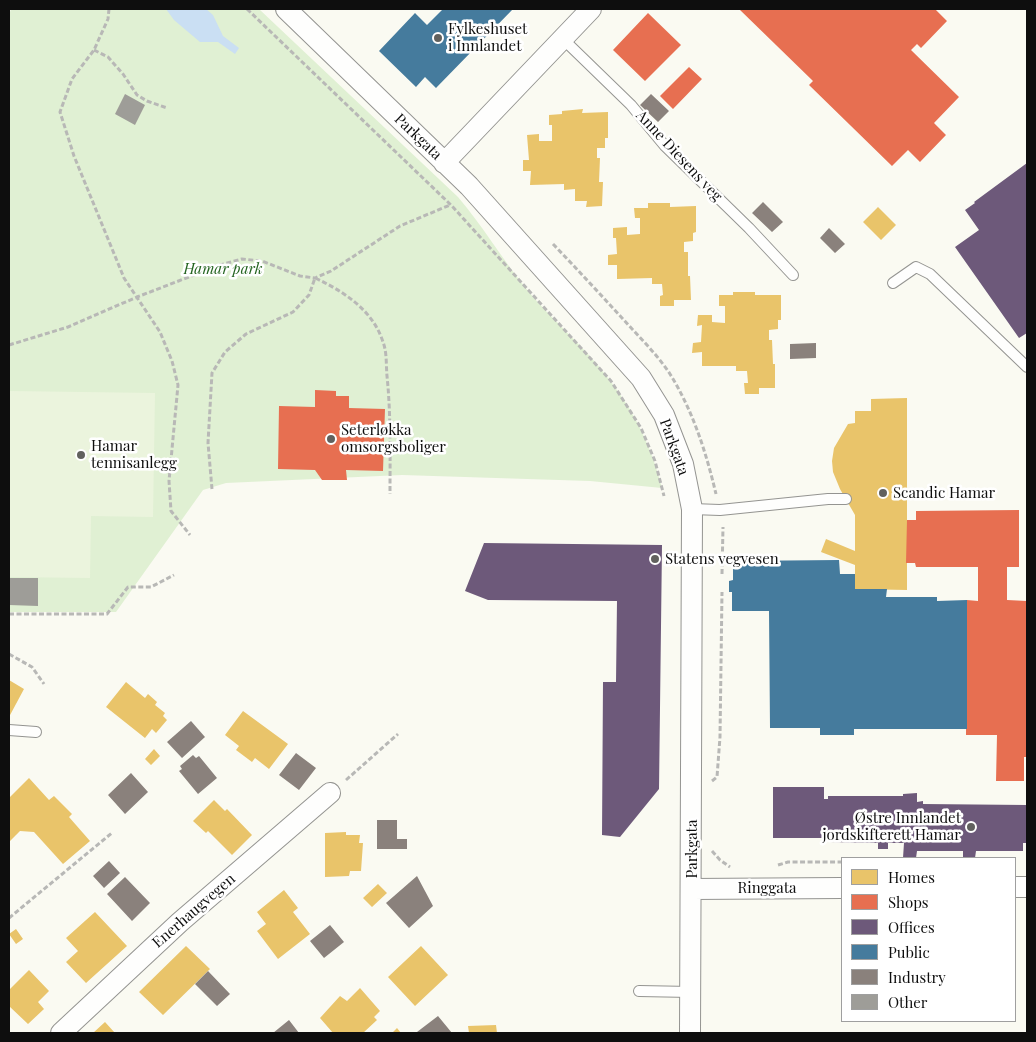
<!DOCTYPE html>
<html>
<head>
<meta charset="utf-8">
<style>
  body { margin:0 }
  #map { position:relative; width:1036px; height:1042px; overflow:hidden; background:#fafaf2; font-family:"Playfair Display",serif }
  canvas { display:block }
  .frame { position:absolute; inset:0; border:10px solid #0e0e0e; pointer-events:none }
  .legend { position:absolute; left:841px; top:857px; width:175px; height:165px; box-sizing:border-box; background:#fff; border:1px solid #9f9f9f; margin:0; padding:6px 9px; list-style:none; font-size:15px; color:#0e0e0e }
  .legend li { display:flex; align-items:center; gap:10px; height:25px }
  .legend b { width:25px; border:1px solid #9f9f9f }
</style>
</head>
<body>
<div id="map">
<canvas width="1036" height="1042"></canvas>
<div class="frame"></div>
<ul class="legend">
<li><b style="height:14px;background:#e9c46a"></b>Homes</li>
<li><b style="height:14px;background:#e76f51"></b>Shops</li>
<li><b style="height:14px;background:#6d597a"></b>Offices</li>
<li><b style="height:14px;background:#457b9d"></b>Public</li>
<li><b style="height:14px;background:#8a817c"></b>Industry</li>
<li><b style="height:14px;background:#9e9d98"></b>Other</li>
</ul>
</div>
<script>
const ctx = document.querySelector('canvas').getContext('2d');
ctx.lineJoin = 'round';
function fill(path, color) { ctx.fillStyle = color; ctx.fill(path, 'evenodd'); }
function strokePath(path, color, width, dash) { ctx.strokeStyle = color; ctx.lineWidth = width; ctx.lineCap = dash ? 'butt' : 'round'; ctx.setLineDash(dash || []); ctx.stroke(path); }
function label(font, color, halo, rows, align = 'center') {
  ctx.font = font + ' "Playfair Display",serif'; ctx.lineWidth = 5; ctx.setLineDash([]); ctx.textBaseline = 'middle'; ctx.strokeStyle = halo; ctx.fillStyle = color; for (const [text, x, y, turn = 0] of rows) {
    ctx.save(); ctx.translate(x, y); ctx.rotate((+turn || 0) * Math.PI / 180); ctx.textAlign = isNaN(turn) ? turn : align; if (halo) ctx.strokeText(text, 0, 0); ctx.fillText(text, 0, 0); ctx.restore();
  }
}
fill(new Path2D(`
  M11,9H259L458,197C482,225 501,257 524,286C551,320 586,347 611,382C636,414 652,449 662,488L590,481L402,475L226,483L203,490L116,612H9V15Z`), '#e0f0d3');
fill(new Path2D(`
  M9,391L155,393L153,517L91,516L90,578L9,577Z`), '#ebf4dd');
fill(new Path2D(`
  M166,9H206L213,15L223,36L239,48L235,54L218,42H200L174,20Z`), '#cadff3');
fill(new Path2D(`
  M583,109L582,113L608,112V138H605V148H597V158H600L599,182H603L602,206L586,207L587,201H575V189L564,190V184L530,185L531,171H523V160H529L527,135L539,134V141H552V125H549V115L562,114V111Z
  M648,203H670V207L696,206V232L693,233V241L684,242V252H688V276H690L691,300H674V306H660V296L663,295L662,284H652V278L617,279V265H608V255L617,254L616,238H613V228L627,227V235L640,234V218H635L634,208H648Z
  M878,207L896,225L881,240L863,222Z
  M733,292H755V295H781V320H778V329L769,330V340H772L773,364H775V388H759V394H745L744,383H748L747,371H736V366H702V352L692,353L693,343L701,342L702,325L697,326L698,315H712V322L725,323V306H719V295H733Z
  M907,398V590L855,589V565L821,552L826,539L855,551V515L840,489L833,472L832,461L834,448L848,424L855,423V411H871V399Z
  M9,680L24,689L9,717Z
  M126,682L145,698L148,694L157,702L155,705L165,713L163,716L167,720L156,733L152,729L145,738L106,707Z
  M243,711L288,744L269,769L255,758L252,762L236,750L239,746L225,735Z
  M154,749L160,756L151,765L145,759Z
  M29,778L49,800L54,796L72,814L69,817L90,841L63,864L34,832L20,831L9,842V798Z
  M214,800L225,811L227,809L252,835L232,855L208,831L206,833L193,821Z
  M346,832V835H360L359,843H363L361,871H350L349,876L325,877V833Z
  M378,884L387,893L372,907L363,898Z
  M284,890L298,908L293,912L310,934L278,959L257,931L266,924L257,912Z
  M95,912L127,946L86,983L66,962L78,951L66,938Z
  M16,929L23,939L16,944L9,934Z
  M186,946L210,969L163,1015L139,992Z
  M421,946L448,975L415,1006L388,977Z
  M29,970L49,991L38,1002L44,1009L28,1024L9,1006V990Z
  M360,988L380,1011L374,1017L377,1020L363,1033H333L320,1018L340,996L347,1001Z
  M105,1022L115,1033H93Z
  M496,1025L497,1033H469L468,1026Z
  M397,1028L401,1033H392Z`), '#e9c46a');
fill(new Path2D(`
  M739,9H935L947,21L921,48L917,44L911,50L959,97L934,123L946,135L920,162L908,150L892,166L809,85L813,81Z
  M648,13L681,45L645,81L613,50Z
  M689,67L702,79L673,109L660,96Z
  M315,390L336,391V396H349V408L385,409L383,471L346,470L347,480H322L315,470L278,469L279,406L315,407Z
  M1019,510V567H1007V600L1027,601V757H1024V781H996L997,735H966L967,600L978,601V567H916L915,563H906L907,520H916V511Z`), '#e76f51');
fill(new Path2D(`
  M1027,163V333L1019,338L955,247L979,230L965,210L975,203L974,202Z
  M484,543L662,545L659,789L620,837L602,835L603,682H616L617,601L488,600L465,591Z
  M773,787H824V799H828V796H903V794L917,793V802L923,801V804L1027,805V843H1023V851H976L975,858H963V851H917L916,858H903L904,843H888V849H878V843L829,842V838H773Z`), '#6d597a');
fill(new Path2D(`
  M443,9H513L436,88L425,77L416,87L379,51L415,13L427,25Z
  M839,560L840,574H855V589H887L886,597H937V601L967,600V729H854V735H820V728H770L769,611H732V592H729V581L733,580V561Z`), '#457b9d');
fill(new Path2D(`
  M651,94L669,111L658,122L640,105Z
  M763,202L783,222L772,232L752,213Z
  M829,228L845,244L835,253L820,238Z
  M816,343V358L790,359V344Z
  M191,721L205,737L182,758L167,742Z
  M296,753L316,768L299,790L279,775Z
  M193,755L196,758L199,756L217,778L198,794L179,771L182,769L180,766Z
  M131,773L148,792L125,814L108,795Z
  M377,820H397V839H407V849H377Z
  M109,861L120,873L104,888L93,876Z
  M417,876L433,906L409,928L386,903Z
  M125,877L150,903L132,921L107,894Z
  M330,925L344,942L324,958L310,941Z
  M208,971L230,994L217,1006L195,984Z
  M438,1016L452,1033H418L417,1032Z
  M289,1020L299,1033H273Z`), '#8a817c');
fill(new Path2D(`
  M125,94L145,105L135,125L115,114Z
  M9,578H38V606L9,605Z`), '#9e9d98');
const service = new Path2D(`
  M563,39L631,105L665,146L749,228L793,275
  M893,283L916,267L930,274L1027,367
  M692,509L720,510L828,499H846
  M9,730L36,732
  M639,991L691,992`);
const minor = new Path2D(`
  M286,9L469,186L641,378L664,415L683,464L692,509L690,1033
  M444,163L591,9
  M1015,887H1027
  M692,889L842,888
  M61,1033L180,922L330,793`);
strokePath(service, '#949491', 12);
strokePath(minor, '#949491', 22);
strokePath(new Path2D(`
  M109,9L108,19L94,50L72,79L60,112L74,156L124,278L160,332L172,361L178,385L169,481L171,511L190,535
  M247,9L451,205L611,381L641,428L655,461L664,496
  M94,50L108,57L123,74L137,95L147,101L167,108
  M553,244C577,269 600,294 623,319C639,337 657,354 670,374C693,411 706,452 716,494
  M9,345L68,327L137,297L220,265L242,259L262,261L300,276L315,278L331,271L400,226L450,205
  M212,489L208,443L212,373L225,352L246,334L293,312L309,295L315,278C343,291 373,310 383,342C387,352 386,365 387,376C391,415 390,455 390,494
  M722,574L723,527
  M9,614H107L128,587H151L174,575
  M9,654L32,667L44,684
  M346,780L398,734
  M712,781L717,777L720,737L722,592
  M712,851L720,860L730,867
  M778,865L788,862H842
  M9,918L113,832`), '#b8b8b6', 3, [5, 2.5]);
strokePath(service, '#fefefd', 10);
strokePath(minor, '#fefefd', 20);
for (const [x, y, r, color] of [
  [438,38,5,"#61615e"],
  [331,439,5,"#61615e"],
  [81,455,5,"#61615e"],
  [883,493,5,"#61615e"],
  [655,559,5,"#61615e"],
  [971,827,5,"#61615e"]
]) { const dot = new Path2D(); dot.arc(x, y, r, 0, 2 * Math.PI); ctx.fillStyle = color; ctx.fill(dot); strokePath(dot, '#fff', 2); }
label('15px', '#0e0e0e', '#fff', [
  ["Fylkeshuset",448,29],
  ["i Innlandet",448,46],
  ["Seterløkka",341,430],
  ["omsorgsboliger",341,447],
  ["Hamar",91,446],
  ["tennisanlegg",91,463],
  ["Scandic Hamar",893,493],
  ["Statens vegvesen",665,559],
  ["Østre Innlandet",961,818,"right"],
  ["jordskifterett Hamar",961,835,"right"]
], 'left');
label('15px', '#0e0e0e', '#fff', [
  ["Parkgata",418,137,44],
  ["Anne Diesens veg",679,156,47],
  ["Parkgata",674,447,70],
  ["Parkgata",692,849,-90],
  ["Ringgata",767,888],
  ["Enerhaugvegen",194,911,-41]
]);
label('italic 15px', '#246420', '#fff', [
  ["Hamar park",223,269]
]);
</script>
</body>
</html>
